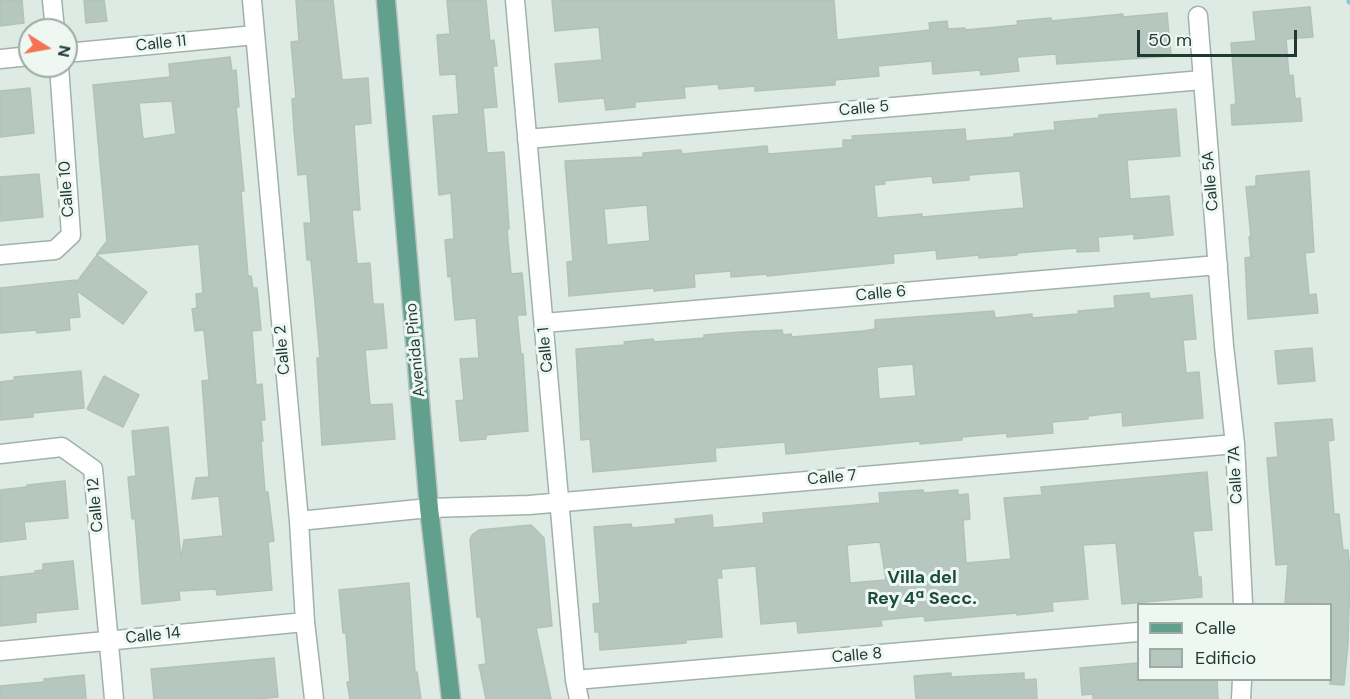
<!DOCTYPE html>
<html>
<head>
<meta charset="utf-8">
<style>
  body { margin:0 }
  #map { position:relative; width:1350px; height:699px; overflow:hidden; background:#deeae4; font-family:"DM Sans",sans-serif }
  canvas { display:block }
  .legend { position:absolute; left:1137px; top:603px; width:195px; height:78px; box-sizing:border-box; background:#eef7f2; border:2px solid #9baba5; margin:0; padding:8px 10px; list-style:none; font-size:18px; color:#1f3a31 }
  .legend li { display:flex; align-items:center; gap:12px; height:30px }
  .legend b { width:30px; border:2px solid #9baba5 }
  .north { position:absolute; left:18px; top:18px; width:60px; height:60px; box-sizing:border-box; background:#eef7f2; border:2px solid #9baba5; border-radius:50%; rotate:101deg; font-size:16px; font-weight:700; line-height:24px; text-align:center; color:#1f3a31 }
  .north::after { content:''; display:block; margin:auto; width:21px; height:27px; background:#f47452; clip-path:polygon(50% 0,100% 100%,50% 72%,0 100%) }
  .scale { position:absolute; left:1137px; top:30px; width:160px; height:27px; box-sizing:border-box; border:3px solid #1f3a31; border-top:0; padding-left:8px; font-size:18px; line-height:21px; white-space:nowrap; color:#1f3a31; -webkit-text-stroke:4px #eef7f2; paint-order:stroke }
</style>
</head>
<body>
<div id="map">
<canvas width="1350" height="699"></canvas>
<ul class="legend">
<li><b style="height:8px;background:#62a08e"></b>Calle</li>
<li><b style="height:16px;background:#b6c7c0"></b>Edificio</li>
</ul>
<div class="north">N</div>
<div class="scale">50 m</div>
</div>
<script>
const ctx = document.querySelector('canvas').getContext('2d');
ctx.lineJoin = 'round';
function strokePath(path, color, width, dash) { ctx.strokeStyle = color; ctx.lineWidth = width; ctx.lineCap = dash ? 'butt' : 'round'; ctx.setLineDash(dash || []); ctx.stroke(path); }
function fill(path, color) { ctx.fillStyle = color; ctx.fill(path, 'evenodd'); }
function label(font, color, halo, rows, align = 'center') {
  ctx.font = font + ' "DM Sans",sans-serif'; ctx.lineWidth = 6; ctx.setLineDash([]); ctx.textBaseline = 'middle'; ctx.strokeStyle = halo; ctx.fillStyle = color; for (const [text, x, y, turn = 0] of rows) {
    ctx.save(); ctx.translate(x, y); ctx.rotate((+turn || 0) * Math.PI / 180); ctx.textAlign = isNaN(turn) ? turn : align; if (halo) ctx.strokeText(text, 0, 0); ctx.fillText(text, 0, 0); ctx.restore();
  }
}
strokePath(new Path2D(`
  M1350,0V1`), '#84c8d1', 7);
const building = new Path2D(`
  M0,0H22L24,23L0,26Z
  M84,0H104L107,21L86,23Z
  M296,0H333L342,80L368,78L371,123L354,125L360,210H352L357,264L370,263L373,304H383L387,348L365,350L370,405L392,404L395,439L322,445L317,358H320L311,260H307L304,223H311L307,174L298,175L294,130L292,99L296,98L291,42L299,41Z
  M447,0H486L490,41L494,40L497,66H493L497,107L483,108L487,153L504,152L509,229H507L511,274L522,273L526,315H517L521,354H523L528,431L486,435V439L460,441L456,401L464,400L460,359L479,358L476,318L455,320L451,276L448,277L445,240L454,239L451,193L439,195L433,116L459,114L456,74L440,75L437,35L450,34Z
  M552,0H834L837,40L930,30L929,23L947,21L948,29L965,28V30L1018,25L1017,21L1051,18V21L1123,14V17L1167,13L1171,56L1057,64L1056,54L1017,57L1019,71L981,75L980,70L933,74L932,61L878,66L879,76L835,80V85L755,91V86L719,89L718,84L684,87L685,98L635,102V107L606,110L604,98L559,102L555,64L602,60L599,27L555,31Z
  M1310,7L1313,37L1286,39L1289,76L1293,75L1295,99L1300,98L1302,121L1232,125L1231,105L1236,104L1231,43L1256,41L1253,12Z
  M230,57L232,71L236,70L239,107H236L244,191H241L248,276H251L253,288H257L261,330L252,331L256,385L262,384L265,420H261L263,441H261L265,492H268L274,541L268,542L272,590L217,595L216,589L179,591L180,600L142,604L135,518L132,519L128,477L136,476L132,431L168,427L181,558L184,540L223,536L219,496L192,499L196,478L209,477L202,381L209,380L204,330L195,331L192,309L197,308L196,294L203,293L199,244L97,254L107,241L93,85L170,77L169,64ZM172,101L176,134L143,139L139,103Z
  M30,88L34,133L0,137V91Z
  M1176,109L1180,156L1127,160L1130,199L1169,196L1173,235L1134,239V234L1098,237L1099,251L1077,252V248L1017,253V255L979,258V255L937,259L936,250L893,254L894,263L767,276V274L731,277V271L694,274L695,287L654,291V288L569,296L567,262L573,261L565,161L643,157V153L681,150L682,154L767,146L768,154L843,148V140H853L852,136L965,129L966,141L1014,137V134L1055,130L1054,122L1099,118V115ZM1020,171L1024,208L922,217V214L877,218L874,185L885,184L884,181L932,176L933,183L969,180V175ZM647,205L650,241L607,245L604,209Z
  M1309,171L1314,252L1305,253L1309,295L1316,294L1318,313L1248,319L1245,258L1251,257L1249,237H1251L1246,187L1256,186V176Z
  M39,174L43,217L0,221V177Z
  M97,255L147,292L123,324L77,291L80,317L69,318L70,330L37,333L36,330L0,333V288L76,280V283Z
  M1149,293L1150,299L1192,295L1196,339L1183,340L1186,373L1199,372L1203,418L1123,426L1122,412L1088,416V419L1052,422L1053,433L1007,437V433L962,437V440L920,444V441L786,454L785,442L715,448L716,461L593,472L590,439L581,440L576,349L625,345L624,342L653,339L654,342L704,338V335L740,332L782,330L783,335L791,334L792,337L863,331L875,329V320L994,311L995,318L1032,314V318L1079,314L1078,311L1115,308L1114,296ZM913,364L916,396L879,399L877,367Z
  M1312,348L1315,381L1278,384L1275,351Z
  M81,371L84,408L33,413V417L0,420V382L15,380L14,377Z
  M104,376L139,395L123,427L87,409Z
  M1332,419L1334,440L1328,441L1334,514H1339L1343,550H1348L1350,573L1348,643L1344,685L1330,684V604L1285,603L1288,564L1276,565L1267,458L1278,457L1275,423Z
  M1207,472L1212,530L1193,531L1198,577H1201L1202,597L1122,604L1116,543L1083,545L1088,599L1052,602L1053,611L1017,615V613L925,621L924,616L881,620L882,626L798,633L797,621L761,624L756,566L721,569L722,578H717L722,637L686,640V643L600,650L599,632H595L593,604L600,603L594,527L631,524L632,528L676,524L675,519L712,515L713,528L764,523L763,513L880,503L879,493L923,490L924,493L958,490V495L968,494L970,519L963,520L966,563L1011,559L1004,498L1042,495L1041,487ZM880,542L886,580L850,583L847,545Z
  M65,481L68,518L24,522L26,539L0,542V490L27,487V485Z
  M531,525L544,538L552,626L536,628L551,699H486L479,665L486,664L481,617H477L470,540L472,535L479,530Z
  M73,561L78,609L36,613V622L0,626V577L35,573V571L43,570V564Z
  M409,583L415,672H417L421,699H350L347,682H350L346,633H343L339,590Z
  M274,658L278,697L255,699H154L151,669Z
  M1138,663V680H1217L1218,699H1093V694L1082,695L1080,668Z
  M951,673V677L1024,673V680L1036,679L1037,699H916L914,676Z
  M84,675L86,699H0V686L44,682V679Z`);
fill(building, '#b6c7c0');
strokePath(building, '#b0c3bb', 1.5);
const minor = new Path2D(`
  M52,0L55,30
  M252,0L299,521L305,622L314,699
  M515,0L575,680L579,699
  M1198,16L1224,346L1235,444L1243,604
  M66,53L255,35
  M0,59L30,56
  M527,139L1202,80
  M0,255L55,250L71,235L59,66
  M544,323L1218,265
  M0,454L62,447L93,469L114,699
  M299,521L429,508L529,505L1235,444
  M0,651L305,622
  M575,680L1138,632
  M1241,699L1242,680`);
const primary = new Path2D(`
  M386,0L429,508L451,699`);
strokePath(minor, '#a1b2ab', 21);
strokePath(primary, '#bcc4c1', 21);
strokePath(minor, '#fff', 18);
strokePath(primary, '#62a08e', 18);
label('16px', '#1f3a31', '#eef7f2', [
  ["Calle 11",161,44,-6],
  ["Calle 5",864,109,-5],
  ["Calle 5A",1211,181,-95],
  ["Calle 10",67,189,-94],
  ["Calle 6",881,294,-5],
  ["Calle 2",283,350,-95],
  ["Avenida Pino",416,350,-95],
  ["Calle 1",546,350,-95],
  ["Calle 7A",1236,475,-93],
  ["Calle 7",832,478,-5],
  ["Calle 12",96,505,-95],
  ["Calle 14",153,636,-6],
  ["Calle 8",857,656,-5]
]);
label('bold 18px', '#1b4b3e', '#eef7f2', [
  ["Villa del",922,578],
  ["Rey 4ª Secc.",922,599]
]);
</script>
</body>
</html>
